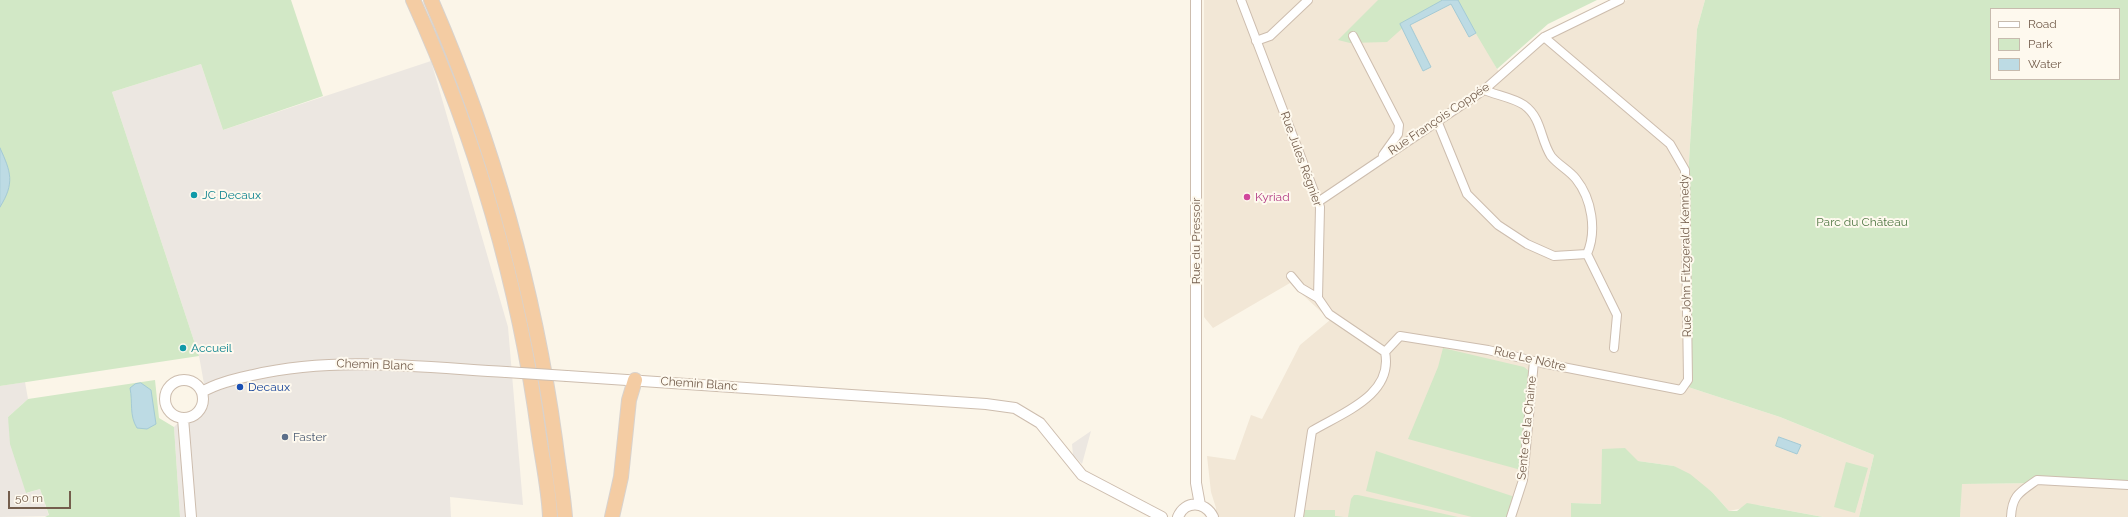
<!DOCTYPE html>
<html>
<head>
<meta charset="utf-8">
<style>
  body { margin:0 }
  #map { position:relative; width:2128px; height:517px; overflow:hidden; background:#fbf5e8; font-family:Raleway,sans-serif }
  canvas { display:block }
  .legend { position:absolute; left:1990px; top:8px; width:130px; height:72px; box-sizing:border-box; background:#fef9ee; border:1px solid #c7bbae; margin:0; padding:5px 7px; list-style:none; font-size:12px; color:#745e4d }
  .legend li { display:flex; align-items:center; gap:8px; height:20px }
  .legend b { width:20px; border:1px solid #c7bbae }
  .scale { position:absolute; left:8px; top:491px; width:63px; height:18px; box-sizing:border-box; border:2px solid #745e4d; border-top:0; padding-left:5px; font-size:12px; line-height:14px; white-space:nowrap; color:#745e4d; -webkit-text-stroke:3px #fef9ee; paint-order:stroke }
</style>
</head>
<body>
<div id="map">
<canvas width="2128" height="517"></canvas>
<ul class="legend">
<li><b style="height:5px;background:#fff"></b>Road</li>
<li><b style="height:11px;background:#d2e8c6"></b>Park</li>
<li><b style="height:11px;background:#bddbe4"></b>Water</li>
</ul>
<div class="scale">50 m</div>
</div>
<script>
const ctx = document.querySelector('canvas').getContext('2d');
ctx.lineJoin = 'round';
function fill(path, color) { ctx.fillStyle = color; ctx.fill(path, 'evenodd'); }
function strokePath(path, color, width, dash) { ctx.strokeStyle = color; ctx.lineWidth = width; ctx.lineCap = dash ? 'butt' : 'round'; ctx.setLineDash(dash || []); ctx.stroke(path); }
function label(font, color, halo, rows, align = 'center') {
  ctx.font = font + ' Raleway,sans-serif'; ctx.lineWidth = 4; ctx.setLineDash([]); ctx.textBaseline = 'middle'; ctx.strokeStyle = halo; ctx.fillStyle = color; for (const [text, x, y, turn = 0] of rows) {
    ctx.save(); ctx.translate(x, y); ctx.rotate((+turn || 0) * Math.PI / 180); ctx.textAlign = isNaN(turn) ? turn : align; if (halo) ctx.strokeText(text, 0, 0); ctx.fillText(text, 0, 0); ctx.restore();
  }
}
fill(new Path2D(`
  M1204,0H1461L1497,69L1504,78L1535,49L1553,36L1627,0H1705L1697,29L1688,178L1692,382L1688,387L1780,417L1874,455L1859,517H1823L1758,505L1729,511L1712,492L1674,466L1638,461L1601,504L1571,503V517H1215L1216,508L1211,492L1207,456L1235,460L1251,415L1262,419L1300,345L1330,320L1290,283L1213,328L1204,317Z
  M2128,482V517H1960L1961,484Z`), '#f2e7d6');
fill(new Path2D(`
  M431,61L508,327L523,505L450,497L451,517H180L174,427L183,418L197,420L208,406L199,356L112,92L201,64L223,130Z
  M25,382L28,399L8,417L27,493L40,489L49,516L0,517V386Z
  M1091,431L1082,464L1073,455L1072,444Z`), '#ece7e1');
fill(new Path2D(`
  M0,0H291L323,96L223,130L201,64L112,92L199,356L0,386Z
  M1378,0H1456L1406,25L1387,42L1350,43L1338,40Z
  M1456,0H1597L1548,24L1497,69Z
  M1705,0H2128V482L1962,484L1960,517H1859L1874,455L1780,417L1688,387L1692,382L1688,178L1697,29ZM1991,9H2119V79H1991Z
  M1443,348L1524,367L1530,372L1521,470L1408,439L1438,367Z
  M155,380L159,418L174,427L180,517H45L49,515L40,489L26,493L10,444L8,417L28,399Z
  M1625,448L1638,461L1674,466L1690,474L1712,492L1729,511H1737L1747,503L1823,517H1571V503L1601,504L1602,449Z
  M1376,451L1515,497L1508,517H1472L1366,491Z
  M1846,462L1868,468L1855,513L1834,507Z
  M1354,495H1358L1458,517H1348L1351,499Z
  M1305,510H1335V516L1344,517H1304Z`), '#d2e8c6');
const water = new Path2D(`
  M1443,0H1458L1476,33L1469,37L1451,4L1410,25L1431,67L1423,71L1400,24Z
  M0,148C11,172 15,183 0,207Z
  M141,383L151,390L156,424L147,429L137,428C129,415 133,403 130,388L135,384Z
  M1779,437L1801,445L1797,454L1776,446Z`);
fill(water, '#bddbe4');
strokePath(water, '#a4cad5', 1);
const minor = new Path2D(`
  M1241,0L1320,207L1318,298L1329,314L1385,352C1394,395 1342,413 1312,431L1299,517
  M1353,36L1399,125L1398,134L1383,155
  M1256,41L1270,36L1308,0
  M1484,90C1496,95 1514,98 1524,105C1542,118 1540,139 1551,156C1558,165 1569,170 1576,179C1592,199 1597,231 1587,254L1617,315L1614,348
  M1438,123L1467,194L1498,225L1527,244L1554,256L1587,254
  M1318,202L1484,90L1544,37L1620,0
  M1291,276L1301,288L1318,298
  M1385,352L1400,336L1488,350L1542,363L1681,390L1688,380L1685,170L1670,144L1544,37
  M1511,517L1523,480L1534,361
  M2011,517C2012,495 2020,492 2037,480L2128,485`);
const tertiary = new Path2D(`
  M1196,0V483L1200,505
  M567,376L986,404L1015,408L1040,423L1082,475L1162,517
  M165 399a19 19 0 1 1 38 0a19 19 0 1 1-38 0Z
  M202,392C217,383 236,379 253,375C336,356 421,367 506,372
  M183,418L191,517
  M1178,517C1185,500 1205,501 1213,517`);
const trunk = new Path2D(`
  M413,0C476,138 519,286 539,436C543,463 549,490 550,517
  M431,0C492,140 534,287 555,439C558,465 563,491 565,517
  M612,517L621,477L629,400L635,380`);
strokePath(minor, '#cdbdae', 10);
strokePath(tertiary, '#cdbdae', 12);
strokePath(trunk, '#d8d2cd', 16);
strokePath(minor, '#fff', 8);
strokePath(tertiary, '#fff', 10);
strokePath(trunk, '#f4cca3', 14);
const tertiaryBridge = new Path2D(`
  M506,372L567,376`);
strokePath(tertiaryBridge, '#cdbdae', 12, []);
strokePath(tertiaryBridge, '#fff', 10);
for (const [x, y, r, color] of [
  [194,195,4,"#0f9aa8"],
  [1247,197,4,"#d1479c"],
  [183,348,4,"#0f9aa8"],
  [240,387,4,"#1a4fb4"],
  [285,437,4,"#5c6f8a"]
]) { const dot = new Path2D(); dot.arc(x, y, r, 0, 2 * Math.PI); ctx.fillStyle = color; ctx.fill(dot); strokePath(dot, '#fef9ee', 1.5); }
label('12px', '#745e4d', '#fef9ee', [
  ["Rue François Coppée",1439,119,-34],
  ["Rue Jules Régnier",1301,159,70],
  ["Rue du Pressoir",1196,241,-90],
  ["Rue John Fitzgerald Kennedy",1686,256,-91],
  ["Rue Le Nôtre",1530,359,13],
  ["Chemin Blanc",375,365,2],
  ["Chemin Blanc",699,384,4],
  ["Sente de la Chaine",1527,428,-84]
]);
label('12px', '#0d838f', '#fef9ee', [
  ["JC Decaux",202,195],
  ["Accueil",191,348]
], 'left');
label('12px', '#b23c85', '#fef9ee', [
  ["Kyriad",1255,197]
], 'left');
label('12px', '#517845', '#fef9ee', [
  ["Parc du Château",1862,222]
]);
label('12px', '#164399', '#fef9ee', [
  ["Decaux",248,387]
], 'left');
label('12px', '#4e5e75', '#fef9ee', [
  ["Faster",293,437]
], 'left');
</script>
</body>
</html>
